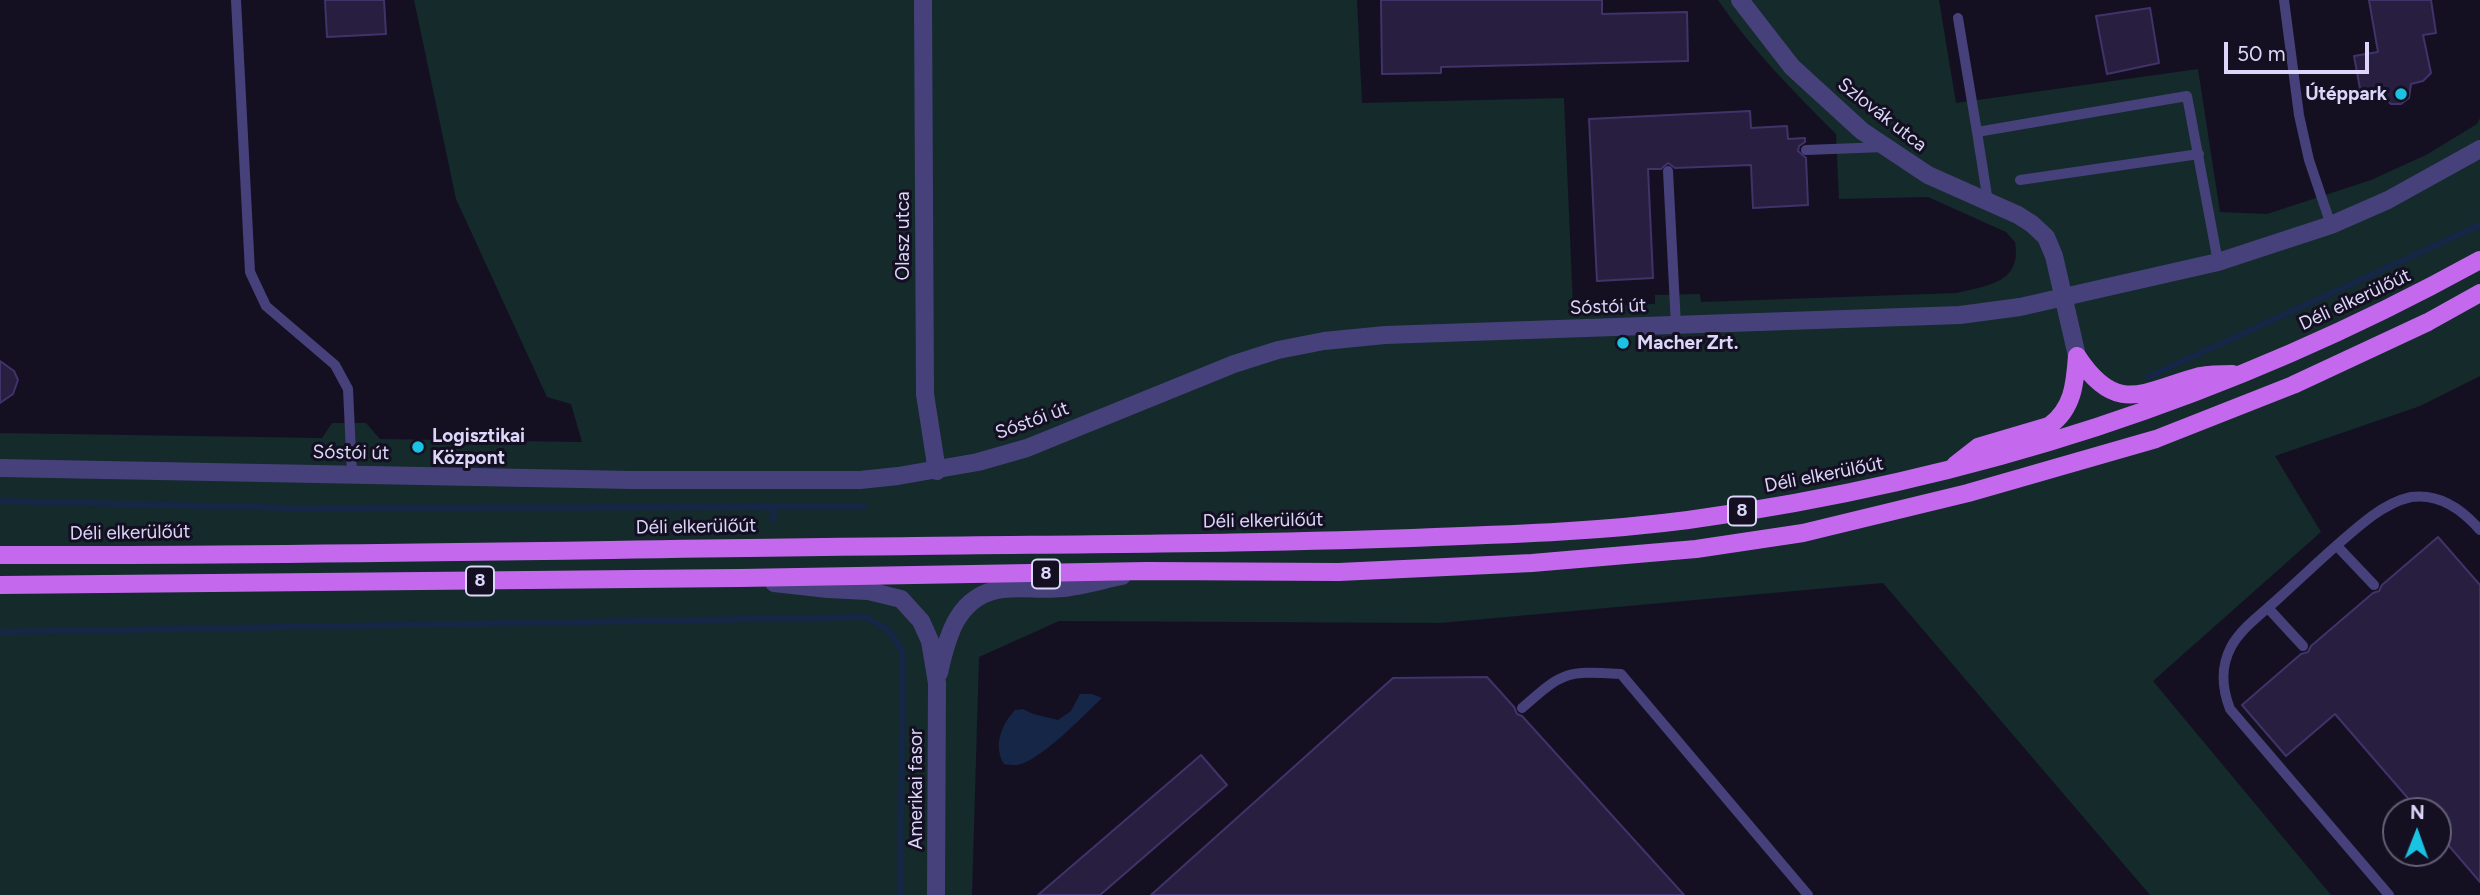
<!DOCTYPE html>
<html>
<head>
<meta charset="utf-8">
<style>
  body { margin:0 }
  #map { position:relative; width:2480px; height:895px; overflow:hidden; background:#141022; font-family:Figtree,sans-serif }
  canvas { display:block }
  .north { position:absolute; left:2382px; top:797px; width:70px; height:70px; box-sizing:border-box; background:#141022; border:2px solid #645f78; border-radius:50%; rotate:1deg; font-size:19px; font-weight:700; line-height:28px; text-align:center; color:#dcd6fa }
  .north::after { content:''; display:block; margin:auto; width:24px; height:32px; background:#1ac3e2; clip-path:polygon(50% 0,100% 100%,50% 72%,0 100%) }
  .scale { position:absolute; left:2224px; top:42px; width:145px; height:32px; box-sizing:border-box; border:4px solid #dcd6fa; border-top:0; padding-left:9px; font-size:21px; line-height:24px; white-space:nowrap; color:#dcd6fa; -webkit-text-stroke:5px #141022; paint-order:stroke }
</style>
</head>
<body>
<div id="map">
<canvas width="2480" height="895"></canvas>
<div class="north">N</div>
<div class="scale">50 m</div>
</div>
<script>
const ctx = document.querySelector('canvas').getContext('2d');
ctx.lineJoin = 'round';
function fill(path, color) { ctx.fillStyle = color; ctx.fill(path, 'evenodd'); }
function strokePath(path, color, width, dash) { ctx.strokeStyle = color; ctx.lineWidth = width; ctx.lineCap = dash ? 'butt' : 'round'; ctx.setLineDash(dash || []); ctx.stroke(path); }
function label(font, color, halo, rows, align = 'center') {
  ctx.font = font + ' Figtree,sans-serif'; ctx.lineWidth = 6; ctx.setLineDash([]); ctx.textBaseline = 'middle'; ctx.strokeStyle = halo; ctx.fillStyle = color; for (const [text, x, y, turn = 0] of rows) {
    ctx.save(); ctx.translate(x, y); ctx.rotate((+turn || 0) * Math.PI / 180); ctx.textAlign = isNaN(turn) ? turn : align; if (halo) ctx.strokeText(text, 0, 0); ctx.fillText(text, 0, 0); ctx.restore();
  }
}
fill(new Path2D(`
  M414,0H1357L1362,103L1564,98L1573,306L1655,304V295L1700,294L1701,302L1957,293C1988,285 2022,283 2015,242L2006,232L1928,197L1839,199L1836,134C1794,92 1752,50 1718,0H1939L1956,103L2198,69L2220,212L2267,214L2371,180L2426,155L2477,124L2480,118V376L2420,406L2275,456L2321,532L2153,681L2331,895H2150L1883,583L1440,623L1059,621L979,657L972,895H0V433L322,438L332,423H366L380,439L582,442L571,404L547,397L456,199Z`), '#142a2b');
fill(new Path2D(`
  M1080,694H1092L1102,698C1082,717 1045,756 1021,764C1015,766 1010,765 1004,764C993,746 1001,725 1015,710L1023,709L1033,714L1058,720L1071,711Z`), '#152647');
strokePath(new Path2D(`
  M2148,377L2480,225
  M0,501L295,508L774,507L773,520
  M774,507H865
  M0,632L866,617L889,631L903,652L900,895`), '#152647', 6);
const building = new Path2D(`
  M325,0H384L386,34L327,37Z
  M1381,0H1602V14L1687,12L1688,61L1441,67V73L1382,74Z
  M2369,0H2431L2436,33L2423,35L2431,73L2423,81L2411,84L2409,98L2401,104H2391L2376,90L2361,94L2354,56L2378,52Z
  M2150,8L2159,63L2107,74L2096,16Z
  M1750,111L1751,128L1787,126L1788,139L1805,138V142L1799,146L1798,151L1806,158L1808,205L1753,208L1751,165L1675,168L1668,163L1661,169H1648L1653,278L1597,281L1589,119Z
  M0,361L14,371L18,380L13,394L0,403Z
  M2438,537L2480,585V882L2438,833V811H2419L2335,714L2286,756L2242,705L2301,654L2308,652L2311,646L2373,593L2379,591L2382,585Z
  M1487,677L1514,707L1517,714L1522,716L1684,895H1151L1393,678Z
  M1201,755L1227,785L1100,895H1038Z`);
fill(building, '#271e40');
strokePath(building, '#41336a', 2);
strokePath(new Path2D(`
  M236,0L250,272L266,306L335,365L348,389L352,474
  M2284,0L2299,115L2309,160L2331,225
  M1958,18L1977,132
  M1806,150L1884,147
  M1668,171L1676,326
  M2020,180L2199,154
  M1988,202L1977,132L2187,96L2218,262
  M2337,546L2374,585
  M2268,608L2303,646
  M1522,708C1564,671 1565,671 1621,674L1808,895
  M2389,895L2230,709C2222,688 2220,668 2231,647C2241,628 2264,612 2280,597C2310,570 2340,540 2372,516C2383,508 2397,500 2411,497C2440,493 2462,509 2480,530`), '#46417b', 10);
strokePath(new Path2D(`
  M923,0L925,394L937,471
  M1740,0L1792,67L1862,131L1928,175L2018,215L2032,224L2046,237L2054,256L2077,356
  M0,468L632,480H860L898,476L978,462L1027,448L1234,364L1278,350L1324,341L1385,335L1960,315L2020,307L2218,262L2331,225L2388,200L2480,149
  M774,583L828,589L868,591L885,595L901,599L921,621L930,641L937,683L936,895
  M939,673C947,636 958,594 1003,589C1023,587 1043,590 1063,588C1082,586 1102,580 1122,576`), '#46417b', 18);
strokePath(new Path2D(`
  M2077,356C2117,417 2144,391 2200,376C2211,374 2222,374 2233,374
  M1955,465L1978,447L2049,426C2073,409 2075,384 2077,356
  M0,555C305,556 610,549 914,546C1088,544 1262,544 1435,537C1520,534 1604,531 1688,520C1971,481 2230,398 2480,260
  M0,585L740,578L1147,571L1339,572L1532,563L1696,549L1803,533L1968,493L2156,439L2293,385L2428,322L2480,293`), '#c469ee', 18);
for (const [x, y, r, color] of [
  [2401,94,7,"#1ac3e2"],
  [1623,343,7,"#1ac3e2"],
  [418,447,7,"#1ac3e2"]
]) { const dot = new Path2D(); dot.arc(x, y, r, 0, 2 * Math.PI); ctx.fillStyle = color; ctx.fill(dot); strokePath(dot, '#141022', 2.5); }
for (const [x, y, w] of [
  [1742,511,28],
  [1046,574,28],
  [480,581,28]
]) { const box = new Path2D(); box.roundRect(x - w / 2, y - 14.5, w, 29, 5); ctx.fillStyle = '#141022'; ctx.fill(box); strokePath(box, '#dcd6fa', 2); }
label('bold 18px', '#dcd6fa', null, [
  ["8",1742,511],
  ["8",1046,574],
  ["8",480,581]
]);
label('bold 19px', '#dcd6fa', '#141022', [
  ["Útéppark",2387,94,"right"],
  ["Macher Zrt.",1637,343],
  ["Logisztikai",432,436],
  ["Központ",432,458]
], 'left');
label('19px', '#dcd6fa', '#141022', [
  ["Szlovák utca",1882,115,38],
  ["Olasz utca",903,236,-90],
  ["Déli elkerülőút",2355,300,-25],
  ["Sóstói út",1608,307,-2],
  ["Sóstói út",1032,421,-20],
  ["Sóstói út",351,453,1],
  ["Déli elkerülőút",1824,475,-11],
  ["Déli elkerülőút",1263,521,-1],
  ["Déli elkerülőút",696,527,-1],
  ["Déli elkerülőút",130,533,-1],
  ["Amerikai fasor",916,789,-90]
]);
</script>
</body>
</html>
